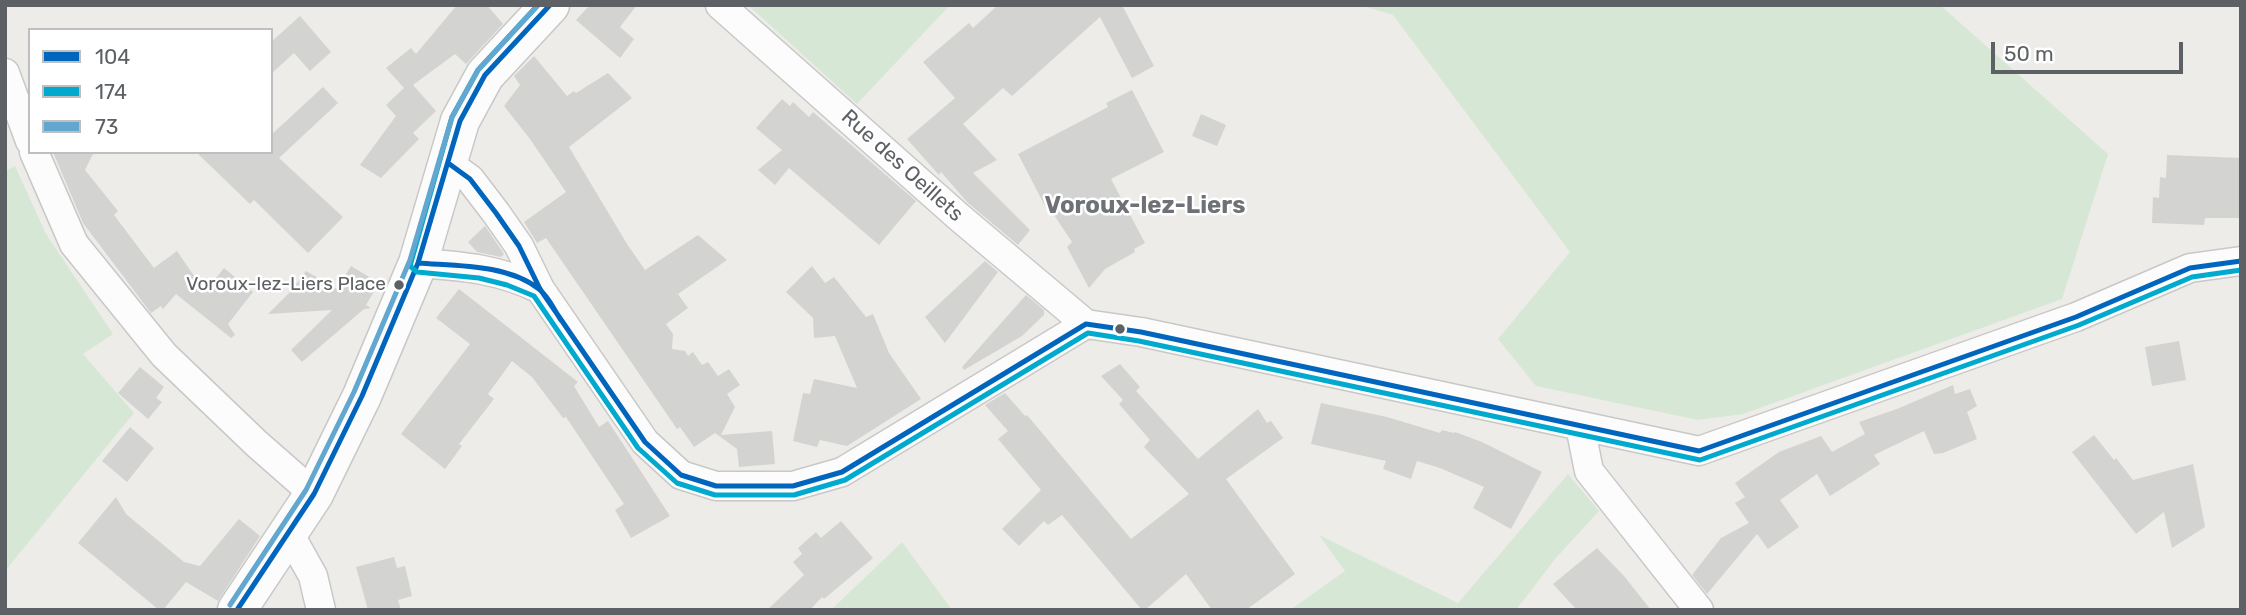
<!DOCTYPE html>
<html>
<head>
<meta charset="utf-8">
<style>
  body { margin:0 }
  #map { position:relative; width:2246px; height:615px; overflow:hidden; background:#edece8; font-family:Rubik,sans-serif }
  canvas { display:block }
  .frame { position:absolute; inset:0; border:7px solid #5d6065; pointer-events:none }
  .legend { position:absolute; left:28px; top:28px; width:245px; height:126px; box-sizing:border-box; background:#fff; border:2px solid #bebfc1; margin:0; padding:9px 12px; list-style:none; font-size:21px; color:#5d6065 }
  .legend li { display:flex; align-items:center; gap:14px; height:35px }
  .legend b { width:35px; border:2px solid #bebfc1 }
  .scale { position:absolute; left:1991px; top:42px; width:192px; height:32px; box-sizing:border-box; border:4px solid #5d6065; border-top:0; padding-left:9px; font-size:21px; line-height:24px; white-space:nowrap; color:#5d6065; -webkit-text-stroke:5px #fff; paint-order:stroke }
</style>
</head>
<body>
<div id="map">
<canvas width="2246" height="615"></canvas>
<div class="frame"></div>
<ul class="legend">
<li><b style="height:9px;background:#0065bd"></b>104</li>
<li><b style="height:9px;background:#00a9ce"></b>174</li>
<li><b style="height:9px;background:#62a7cf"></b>73</li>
</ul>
<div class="scale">50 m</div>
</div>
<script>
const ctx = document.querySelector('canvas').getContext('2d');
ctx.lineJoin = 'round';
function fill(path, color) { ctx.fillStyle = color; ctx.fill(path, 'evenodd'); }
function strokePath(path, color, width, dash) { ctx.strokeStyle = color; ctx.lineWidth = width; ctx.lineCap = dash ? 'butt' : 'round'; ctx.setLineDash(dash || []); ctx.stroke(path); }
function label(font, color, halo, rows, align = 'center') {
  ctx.font = font + ' Rubik,sans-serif'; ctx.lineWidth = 5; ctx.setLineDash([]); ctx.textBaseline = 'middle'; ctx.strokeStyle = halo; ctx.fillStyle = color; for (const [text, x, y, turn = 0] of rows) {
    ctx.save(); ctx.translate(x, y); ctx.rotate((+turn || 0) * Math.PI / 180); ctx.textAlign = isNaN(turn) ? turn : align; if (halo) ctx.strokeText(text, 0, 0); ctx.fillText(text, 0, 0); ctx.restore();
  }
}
fill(new Path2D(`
  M748,5H950L857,104Z
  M1360,5H1940L2108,154L2062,299L1743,414L1698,420L1536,386L1498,339L1570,252L1393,15Z
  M15,166L46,234L113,334L83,354L134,413L5,571V171Z
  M1568,474L1599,511L1555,559L1516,610H1290L1345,571L1319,535L1458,603Z
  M902,542L952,610H831Z`), '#d6e8d5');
fill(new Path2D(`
  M457,5H487L503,24L466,64L455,54L413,85L436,111L413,133L419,139L381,178L360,165L396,116L386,105L404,88L386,68L411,48L416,54Z
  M590,5H637L620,27L634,39L620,58L576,20Z
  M998,5H1122L1154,66L1132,78L1100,17L1012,96L1003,88L963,124L997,160L973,173L1030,230L1018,245L968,203L941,172L939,175L907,139L955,98L923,62L969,23L973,28Z
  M300,16L331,52L310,71L294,53L271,74V42Z
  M534,56L567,96L574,91L576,93L608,73L632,98L569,147L627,244L645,270L698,235L727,260L678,294L688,308L666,324L673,334L672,349L685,351L688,356L693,352L702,365L708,362L718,376L729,369L740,385L727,394L735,407L721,435L772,431L775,464L739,467L737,449L715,433L694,447L680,427L677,429L546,238L537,243L524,222L566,192L530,139L504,106L520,85L514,76Z
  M323,87L338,103L279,158L343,217L308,253L254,200L250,204L196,152H271V135Z
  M1132,90L1164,152L1111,179L1145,243L1134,249L1135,252L1105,269L1089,288L1067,247L1072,242L1048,206L1046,208L1018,154L1108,107L1106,103Z
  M782,99L790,106L793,102L809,117L813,112L916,201L879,245L789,168L775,185L758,170L782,150L756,128Z
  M1201,114L1226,125L1217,146L1192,136Z
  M53,152H94L85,170L118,211L114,215L154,268L177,251L205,292L224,268L253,292L228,324L235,335L231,338L176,294L163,309L161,306L151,313L83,223Z
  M2167,155L2241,158V218H2205L2204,225L2152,223L2153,197L2159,198L2160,177L2166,178Z
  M485,226L504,254L501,257L477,252L468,242Z
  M985,261L998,272L945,343L925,317Z
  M351,266L379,283L366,305L371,308L364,309L302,362L291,350L332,310L268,314L291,291L306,271L337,289Z
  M812,266L825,283L834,277L866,317L873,314L889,353L921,399L847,446L820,440L817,447L793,441L803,393L810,394L814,379L857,388L835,336L814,338L813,318L786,292Z
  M459,289L578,382L574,386L599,427L608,421L670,516L631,538L615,510L624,504L566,417L563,418L532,377L512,361L488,394L494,399L459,444L462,446L445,469L401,434L470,344L436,318Z
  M1026,295L1044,310V315L1022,336L964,370L962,367Z
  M2179,341L2186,380L2152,386L2145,347Z
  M1120,364L1140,387L1136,391L1198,459L1258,409L1267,423L1271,421L1283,438L1226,479L1295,574L1246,610H1212L1186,574L1145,610H1142L1062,515L1048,525L1044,521L1019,546L1002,529L1041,490L998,439L1008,431L985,405L1005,393L1025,416L1027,415L1131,539L1189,494L1144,447L1150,440L1119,404L1123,400L1101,376Z
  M140,367L164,387L156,398L162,402L148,419L118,393Z
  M1953,385L1955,394L1970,389L1977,406L1967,412L1977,439L1943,453L1934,454L1924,431L1874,455L1880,464L1830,496L1817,474L1780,500L1799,527L1768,549L1757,534L1707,594L1692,575L1721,538L1749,523L1735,503L1745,497L1735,483L1779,452L1821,436L1832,452L1865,434L1859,422L1897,409Z
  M1321,403L1387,417L1440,433L1442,430L1454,433L1455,432L1482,442L1542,472L1511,529L1473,508L1484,487L1440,468L1417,461L1411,479L1383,469L1386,461L1311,444Z
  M130,427L154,448L127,482L102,461Z
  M2094,435L2114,460L2116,458L2133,480L2193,464L2205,527L2172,548L2164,512L2136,534L2072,452Z
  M116,497L126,514L184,562L200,566L239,519L260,536L218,601L186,582L163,610H159L78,543Z
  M841,521L873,558L824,599L822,597L810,610H767L804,575L793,562L802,554L798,548L816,532L821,538Z
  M1597,548L1624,576L1651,610H1577L1553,584Z
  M394,557L397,568L405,566L412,596L398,600L401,610H368L356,567Z`), '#d3d3d1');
const minor = new Path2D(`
  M720,5L960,218L1086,324
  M5,73L30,141
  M34,152L74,244L164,355L257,444L314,494
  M448,163L470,179L496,213L519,246L540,289L645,442L681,475L716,486H793L842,472L1086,324L1141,332L1699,451L2076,317L2190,268L2241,261
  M418,263C463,266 499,269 540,289
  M1580,426L1589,471L1699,610
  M289,533L313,576L321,610`);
const secondary = new Path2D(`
  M237,610L314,494L362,396L418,263L460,121L485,75L550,5`);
strokePath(minor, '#c9c8c9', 31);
strokePath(secondary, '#c8c8c8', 41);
strokePath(minor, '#fcfcfc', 28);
strokePath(secondary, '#fcfcfc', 38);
strokePath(new Path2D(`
  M448,163L470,179L496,213L519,246L540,289L645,442L681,475L716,486H793L842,472L1086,324L1141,332L1699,451L2076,317L2190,268L2241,261
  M418,263C457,266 507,264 539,289C549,297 554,310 561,320
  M237,610L314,494L362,396L418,263L460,121L485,75L550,5`), '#0065bd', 5);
strokePath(new Path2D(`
  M538,5L478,70L452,117L410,266L417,272L479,278L507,285L534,296L638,448L677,483L715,495H794L845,480L1088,333L1139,341L1700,460L2079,325L2192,277L2241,270`), '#00a9ce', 5);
strokePath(new Path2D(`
  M230,605L306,490L354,392L410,260L452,117L478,70L538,5`), '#62a7cf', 5);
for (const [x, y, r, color] of [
  [399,285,6,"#5d6065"],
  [1120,329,6,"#5d6065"]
]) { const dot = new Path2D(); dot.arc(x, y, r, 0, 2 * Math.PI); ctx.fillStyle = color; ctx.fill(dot); strokePath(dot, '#fff', 2.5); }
label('19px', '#5d6065', '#fff', [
  ["Voroux-lez-Liers Place",386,285]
], 'right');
label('21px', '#5d6065', '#fff', [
  ["Rue des Oeillets",902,166,42]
]);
label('bold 24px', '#6e7277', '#fff', [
  ["Voroux-lez-Liers",1145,206]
]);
</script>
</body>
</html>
